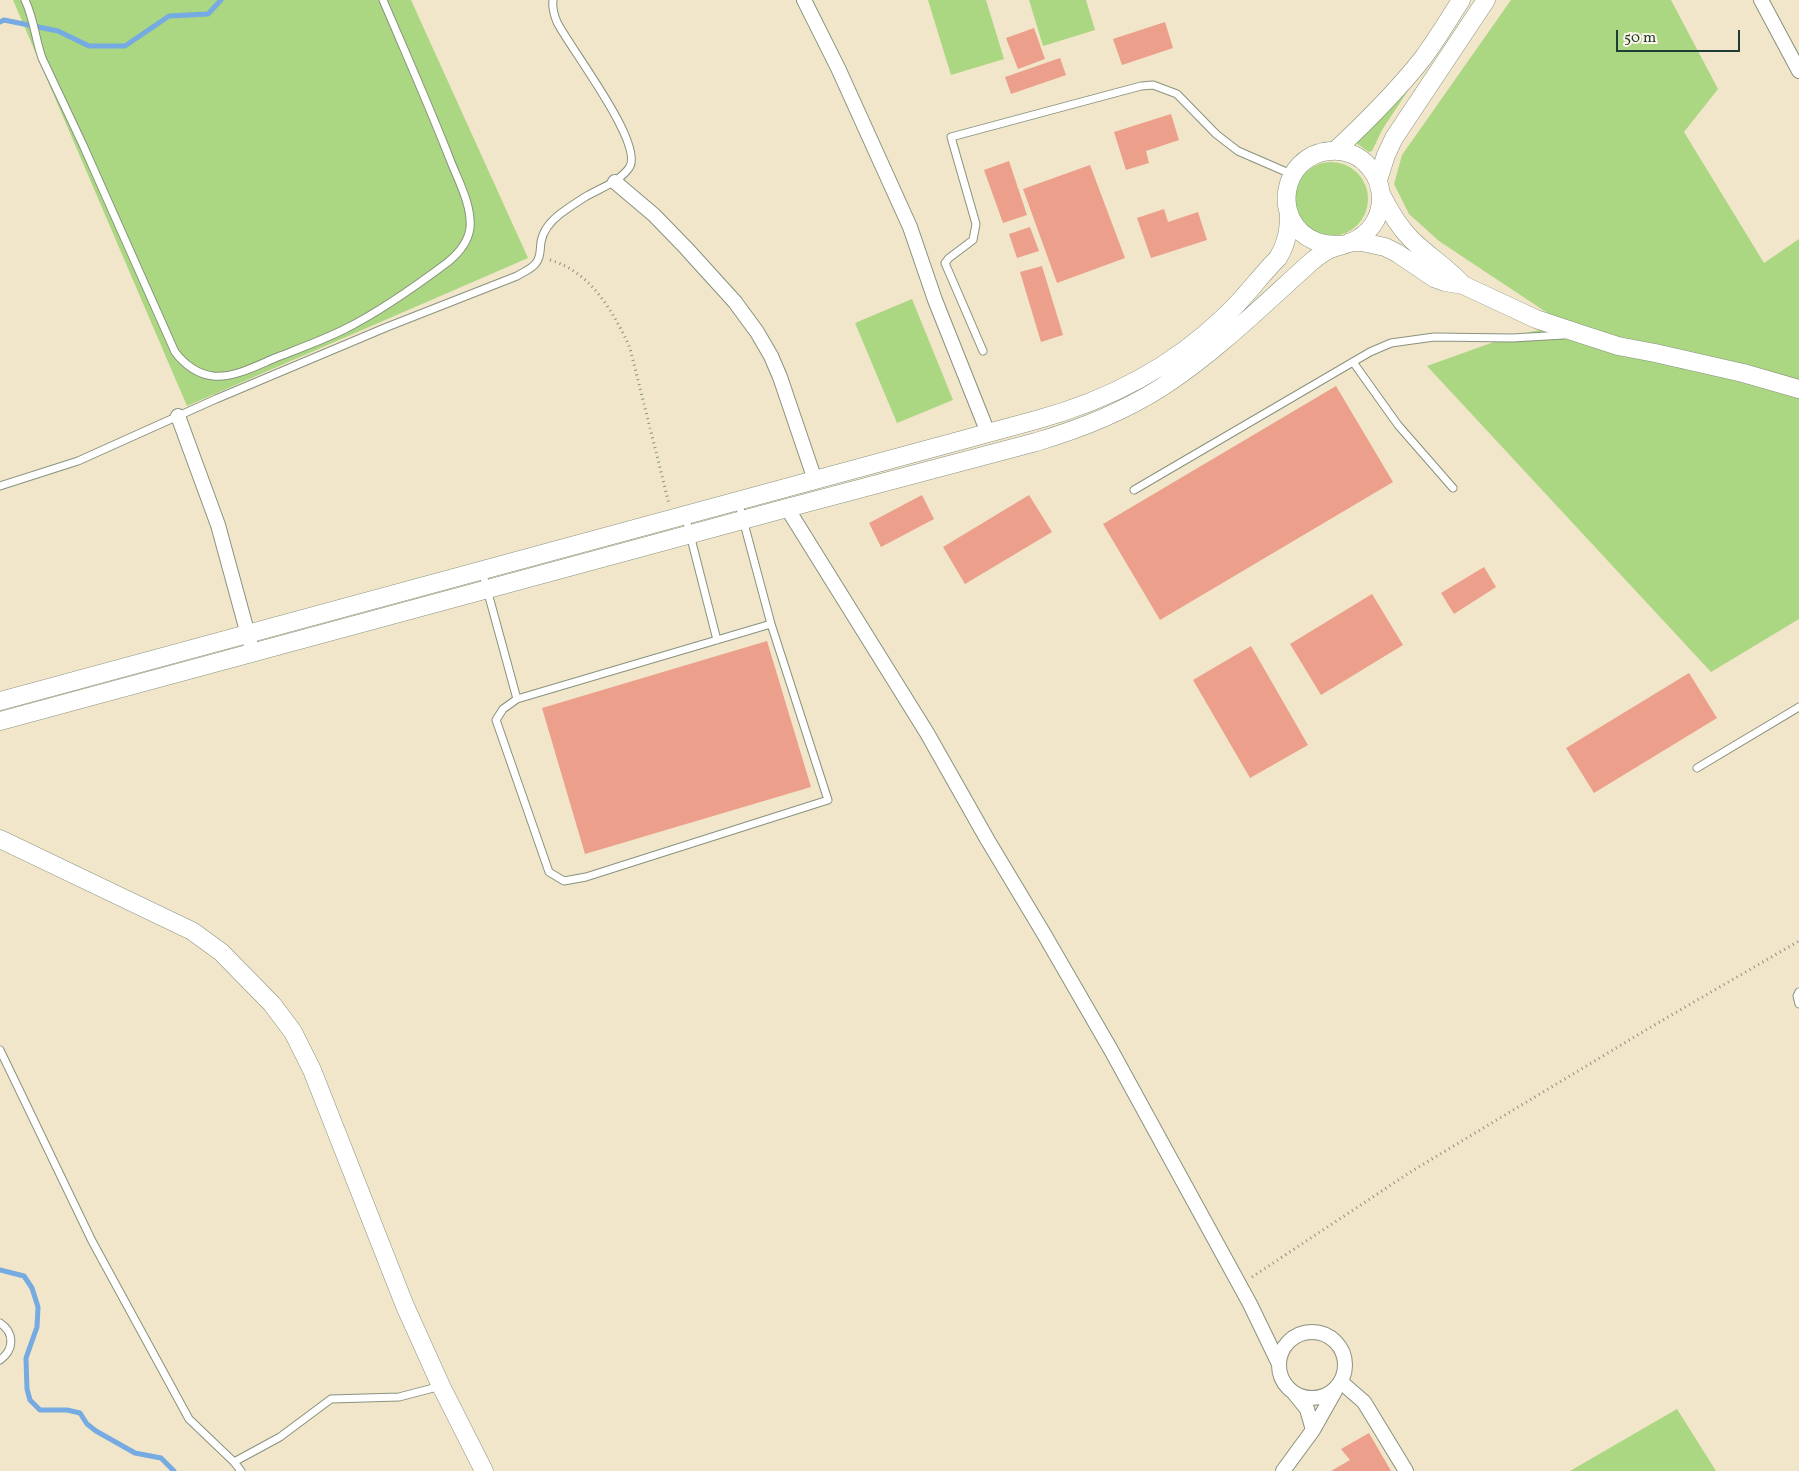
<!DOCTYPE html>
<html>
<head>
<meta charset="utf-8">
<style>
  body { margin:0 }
  #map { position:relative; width:1799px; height:1471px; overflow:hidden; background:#f1e6c9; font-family:Vollkorn,serif }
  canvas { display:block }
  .scale { position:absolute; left:1616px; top:30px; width:124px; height:22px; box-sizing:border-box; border:2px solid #1f3d34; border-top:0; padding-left:6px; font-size:15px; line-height:18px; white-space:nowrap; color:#1f3d34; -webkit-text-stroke:4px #fcf5e5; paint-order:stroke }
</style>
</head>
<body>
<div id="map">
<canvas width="1799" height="1471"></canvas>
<div class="scale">50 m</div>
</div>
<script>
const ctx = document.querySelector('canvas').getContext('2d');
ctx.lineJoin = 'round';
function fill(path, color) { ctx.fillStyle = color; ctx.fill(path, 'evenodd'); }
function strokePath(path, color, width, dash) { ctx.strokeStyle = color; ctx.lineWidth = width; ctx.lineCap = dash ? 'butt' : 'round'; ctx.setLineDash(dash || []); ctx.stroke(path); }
fill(new Path2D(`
  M13,0H411L528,258L187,406Z
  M928,0H986L1004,59L951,75Z
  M1029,0H1086L1095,30L1043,46Z
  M1511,0H1671L1718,89L1684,132L1764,263L1799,239V619L1711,672L1427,366L1505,338L1564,324L1439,241L1409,214L1394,184L1402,155Z
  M1409,89L1382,130L1372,151L1369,152L1356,143L1355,141Z
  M1294 199a37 37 0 1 1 74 0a37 37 0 1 1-74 0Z
  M912,299L953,400L897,423L855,323Z
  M1677,1409L1716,1471H1570Z`), '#abd682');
strokePath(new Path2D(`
  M0,22L4,20L58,31L89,46H125L169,16L208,14L221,0
  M0,1270L24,1276L32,1288L38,1307L37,1327L26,1358L27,1389L30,1400L40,1410H67L80,1413L87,1424L96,1431L135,1453L161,1458L174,1471`), '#75aae2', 5);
fill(new Path2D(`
  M1165,22L1173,48L1122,65L1113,39Z
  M1034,28L1045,59L1018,69L1006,38Z
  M1060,58L1066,75L1011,94L1005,77Z
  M1171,114L1179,140L1146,151L1149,163L1126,170L1114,132Z
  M1009,161L1027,215L1003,223L984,170Z
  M1090,165L1125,258L1057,283L1023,189Z
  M1164,209L1168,222L1198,212L1207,240L1151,258L1137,218Z
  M1030,227L1039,251L1017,258L1009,234Z
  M1042,266L1063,335L1041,342L1020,272Z
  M1336,386L1393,482L1160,620L1103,524Z
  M922,495L934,519L881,547L869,523Z
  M1029,495L1052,532L965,584L943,547Z
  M1484,567L1496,587L1454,614L1441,593Z
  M1372,594L1403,645L1321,695L1290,644Z
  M767,641L811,787L585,854L542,708Z
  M1251,646L1308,745L1250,778L1193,680Z
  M1689,673L1717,718L1594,793L1566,748Z
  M1369,1433L1391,1471H1331L1350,1460L1341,1449Z`), '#ec9f8a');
const service = new Path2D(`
  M25,0C34,19 35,38 42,58L83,145L175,352C185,365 197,374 213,376C234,378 256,366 275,358C298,349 323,340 345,329C381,311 416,286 448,262C459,253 468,243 470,228C472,206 459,182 451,162C430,108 406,54 383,0
  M983,351L945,263L949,258L973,240L976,224L951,137L1141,86L1153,85L1177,94L1216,134L1238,151L1291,174
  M1353,362L1398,425L1453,488
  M0,486L78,461L216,399L387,327L517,276C523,272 532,269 536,263C541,257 540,249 541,242C543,230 551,221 560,214C568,208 577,202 585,197C600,188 618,183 629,168C646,145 569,47 557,22C554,15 552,8 553,0
  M1134,490L1370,352L1391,343L1434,337L1512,338L1564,335
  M738,501L771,624L828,800L586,877L564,881L549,872L496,720L503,709L517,699L771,624
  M685,515L717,640
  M482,571L517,699
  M1697,768L1799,707
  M1799,992L1797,996L1799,1004
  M0,1050L92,1241L189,1419L234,1462L241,1471
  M0,1323C15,1333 14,1350 0,1360
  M234,1462L280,1437L331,1399L399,1397L441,1386`);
const minor = new Path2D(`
  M804,0L838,68L910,227L935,300L988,433
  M1761,0L1799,71
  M615,182L654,215L686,248L735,302L757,332L771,356L780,377L815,480
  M178,416L218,525L253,653
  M787,508L927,733L987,839L1044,934L1111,1050L1250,1304L1279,1364
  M1279 1365a33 33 0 1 1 66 0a33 33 0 1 1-66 0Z
  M1341,1382L1364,1402L1406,1471
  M1294,1393L1307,1409L1313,1430
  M1283,1471L1313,1430L1335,1391`);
const tertiary = new Path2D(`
  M1336,150C1367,121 1397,91 1423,58C1437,39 1449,19 1461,0
  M1378,180L1386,155L1394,138L1486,0
  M1381,194C1389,210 1398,226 1411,239C1428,256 1448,268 1463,285
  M1350,242H1362L1385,247L1397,253L1434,278L1445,282L1463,285L1536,319L1581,334L1618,346L1655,353L1743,373L1799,389
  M0,701L1036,420C1106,401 1171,368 1224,317C1244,299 1259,277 1278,258C1287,243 1289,230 1289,213
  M0,721L787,508L1036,442C1080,429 1123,412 1162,387C1216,352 1263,305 1311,262C1317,257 1323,252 1330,249C1337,246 1345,245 1352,242C1369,234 1380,219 1381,200C1381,189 1378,177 1370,168C1361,156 1345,149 1330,151C1281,155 1270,222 1315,241C1324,245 1333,245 1342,245
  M0,839L192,931L221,952L272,1004L293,1032L312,1070L405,1306L441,1386L484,1471`);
strokePath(service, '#88927e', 9);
strokePath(minor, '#88927e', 16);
strokePath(tertiary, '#88927e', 19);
strokePath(new Path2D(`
  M550,260C591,272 613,311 630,348L669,504
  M1252,1277L1412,1171L1656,1024L1799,941`), '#88927e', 3, [1, 4]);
strokePath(service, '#fff', 7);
strokePath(minor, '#fff', 14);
strokePath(tertiary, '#fff', 18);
</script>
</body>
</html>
